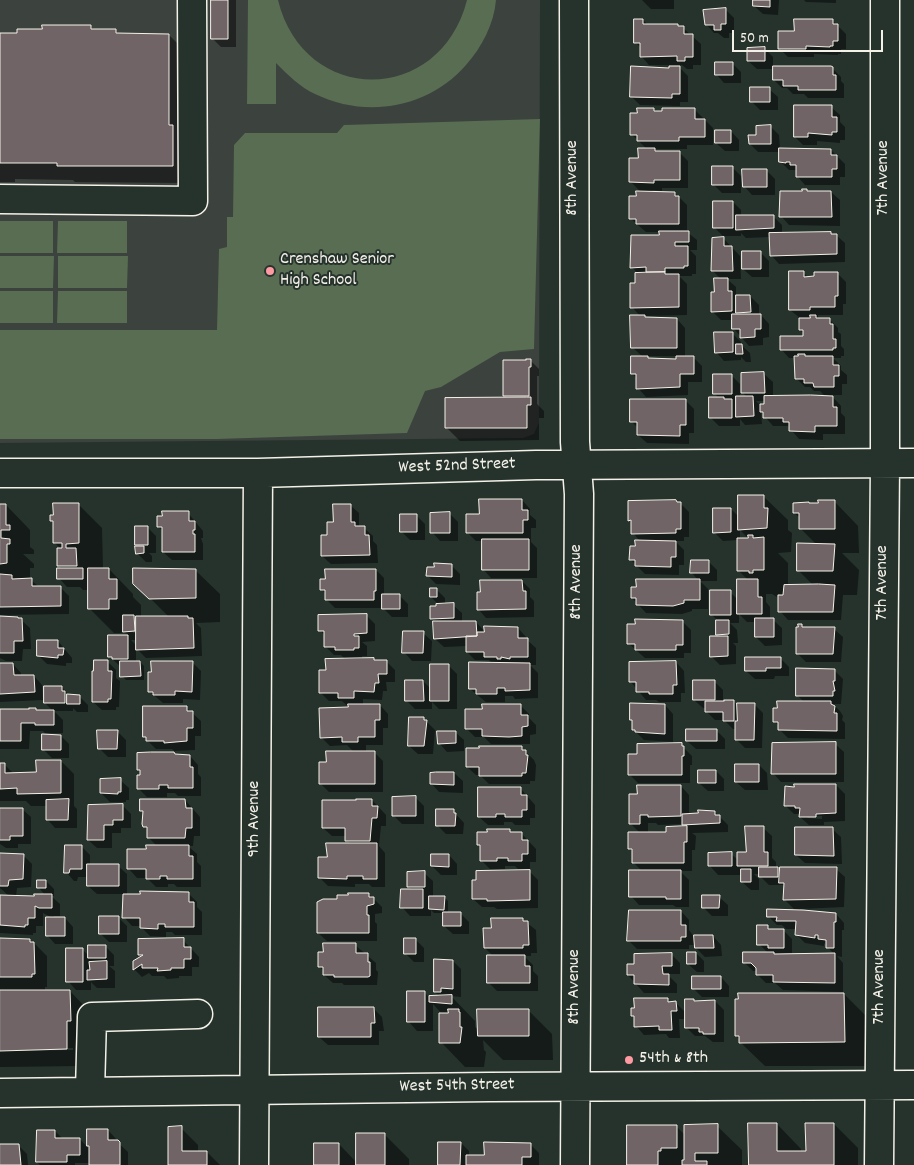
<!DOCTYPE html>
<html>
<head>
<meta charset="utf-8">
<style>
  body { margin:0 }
  #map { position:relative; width:914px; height:1165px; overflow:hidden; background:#26332d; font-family:Dekko,sans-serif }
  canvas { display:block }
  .scale { position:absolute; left:732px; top:30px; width:151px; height:22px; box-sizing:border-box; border:2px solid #f4f1e8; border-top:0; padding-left:6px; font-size:15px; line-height:18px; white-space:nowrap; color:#f4f1e8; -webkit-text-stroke:4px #26332d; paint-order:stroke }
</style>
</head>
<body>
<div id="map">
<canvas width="914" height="1165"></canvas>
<div class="scale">50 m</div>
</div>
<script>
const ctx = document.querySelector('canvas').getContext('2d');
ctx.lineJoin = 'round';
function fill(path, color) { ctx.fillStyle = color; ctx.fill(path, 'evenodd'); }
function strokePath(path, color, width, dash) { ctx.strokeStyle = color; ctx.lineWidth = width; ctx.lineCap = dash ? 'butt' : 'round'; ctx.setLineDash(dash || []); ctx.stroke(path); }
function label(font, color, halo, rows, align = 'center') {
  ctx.font = font + ' Dekko,sans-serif'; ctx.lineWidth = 4; ctx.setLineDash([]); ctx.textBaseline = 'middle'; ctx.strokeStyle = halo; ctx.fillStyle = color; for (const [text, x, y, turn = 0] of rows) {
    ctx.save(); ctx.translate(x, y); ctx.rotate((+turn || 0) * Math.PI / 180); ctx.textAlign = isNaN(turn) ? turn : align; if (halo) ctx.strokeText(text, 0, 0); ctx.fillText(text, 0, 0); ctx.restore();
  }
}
fill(new Path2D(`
  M0,0H540L539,423L534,434L523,438L0,443Z`), '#3c423e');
fill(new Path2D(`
  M248,0H278C304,106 440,106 467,0H496C494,24 482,47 466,65C429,108 366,119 315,94C300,87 288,75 276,63V104H247Z
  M540,119L534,349L500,352L441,387L425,391L407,433L217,439H0V330H217L219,249L227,247V217H233L234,145L245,133H337L344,125Z
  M0,221H53V253H0Z
  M58,221H127V253H57Z
  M0,256H54L53,288H0Z
  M58,256H128L127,288H58Z
  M0,291H53V323H0Z
  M58,291H127V323H57Z`), '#586d51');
fill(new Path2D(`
  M212,0H236V47H221L212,38Z
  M642,0H674V9H651Z
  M754,0H779L778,15L763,14L754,6Z
  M804,0H836V3L806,2Z
  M726,10L734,18V33H729V38H724L718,33H714L706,24Z
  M643,20L648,25L678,26L683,28L701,44V65H693V69H687L682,65H649L641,56V48L635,42Z
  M832,20L846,34V49H841V54H838V55L814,54V57H788L779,48L795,32Z
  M90,26L95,31H115L119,34L169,35L186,52L189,183L75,182L73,180L15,179V182H0V34H18Z
  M765,49L773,57V67H831L841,77V81L844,84V98H808L804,94H793L787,88H782L774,80V69H757L748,61Z
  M732,63L741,72V83H724L716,74Z
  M680,68L688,76V102H680V106L640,105L631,96Z
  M769,89L778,97V110H760L752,102Z
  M831,107L840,115V122L845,127V140H840V143L817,141V145H803L795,137Z
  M654,109L657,112L694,109L713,128V145H687V149H654L657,152H679L688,161V188H662V191L652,190L656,193H675L687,205V232L697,240V250H690L696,256V274H692V276H679L687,284V315L643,316L646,319H677L685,328V357H693L702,366V382H688V395L646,397L638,388V379L632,374L643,357L632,347L641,317L632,307L639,275L632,267L661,237V232H646L631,219L637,197L641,192L630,181L639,159L647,149L631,134ZM645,356H677V360H649Z
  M771,127L779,135L780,149L831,150L845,164V177H840V185H805L797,176V170H789L780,161V152H758L750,144Z
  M731,131L739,140V151H725L716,143Z
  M732,167L741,176V193H722L714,185Z
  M766,170L775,179V195H752L744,186Z
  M806,190L808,192H831L840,200V226L789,225L781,216Z
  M733,202L741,210V216H773L782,225V234L836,235L845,243V262L779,264L771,255L770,237L746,238L741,233V236H723L714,227Z
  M724,239L740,256L741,279H727L736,287V297L750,296L759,305V315H761L769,324V337L763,338V345L749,346L734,329V320H721L712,311L716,293L721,279L712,270Z
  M760,252L769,261V277H752L743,269Z
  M803,272L809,278L837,273L846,282V304H843V315H818V320H830L838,328V332L841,334V346L844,349V356H841V358H833L841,366V370L847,375V384H842V395H831L841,406V413L845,417V434H823V440L799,439L788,426H773L761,412L762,424L745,425L740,419V426H719L710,417L719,398L714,393L731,375L740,384V398L747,397L742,392L764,374L773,382V397H826L820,391H814L810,387H805L797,379L795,358H789L781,349L804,338V334L800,330V318L790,310ZM756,401H766V406H761Z
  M732,333L741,342V345L750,353L751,362H746L741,357V360L724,361L716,352Z
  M530,360L539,369V376H537V404L544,411V418H539V440L460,441L447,428L507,398L504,395Z
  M686,401L694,409V433H689V444L647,443L638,435V428L631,421Z
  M763,496L788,520V530L792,533L791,552L778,553L788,563V586L813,585L798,570L817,545L800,528V518L794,513L810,505L834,501L858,526L859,553H842L859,570L857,595H843L841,620H788L780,611V594H777V597L772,594H766V602L770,607V620H773L782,628V645L765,646L756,637V622H747L739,614V623H730L737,630L738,643H733L736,646V664L720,665L711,656L720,637L717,634L719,622L711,614L730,592L738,600L748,580L738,570V540L723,541L714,532L731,509L739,517ZM740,530L749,539H740Z
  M522,500L530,509V515L536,520V528H531V542L537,548V578H491L483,569V541H476L467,532L481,516Z
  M678,503H680L689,512V537H684V541H675L684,550V565H679V575L645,574L631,560L640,541L633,533V524L629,520Z
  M78,504L102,528L103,569H109L133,594V597L141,605V617H169L135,583L195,570L220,594V622L196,623L201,628L202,656L146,658L136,648V662H140L144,666V680H126L122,676L121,667L109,656V637L129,636L126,633H114L89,608V590H83L80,587H67L59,578L62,569L58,565L61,549L55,543L54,523L52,521ZM133,630H141V632L133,633ZM131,640H137V646Z
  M0,505H6L30,530V547L34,550V554H23L34,564V568H30V579L39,587H60L69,596V614L0,615Z
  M350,505L359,513V528H364L373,536V541L377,545L378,563L331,564L322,556L328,536L334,524Z
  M188,513L203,531V538H201L203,544V560H172L163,552V531L158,527Z
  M450,514L458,522V541H440L432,532Z
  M416,515L425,524V540H410L401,531Z
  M148,528L156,536V553H149L152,556V562H146L137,553L139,547L136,544Z
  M708,561L717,570V581H700L708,589V609H692V611L682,614L646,613L632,598L699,581L692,573Z
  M451,565L460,574V585L436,584L428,576Z
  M376,570L384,578V596H400L408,604V617H392L383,608H335L327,600V595L321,589Z
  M522,581L530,589V597L534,601V617L486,618L478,609Z
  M436,589L445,598V605H453L462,613V622H476L485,632L518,628L526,637V639L536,648V665H530L538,673V698L515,699L513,696H505V702H486L470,689L492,664L489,660H475L467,652V646L444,647L435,639V622L431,619L439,605L431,597Z
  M366,615L375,624V641L362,642L367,646V656H362V659L386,661L395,670V682H386L387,691H383L382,700L363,699V705H380L388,714V728H383V745H366V752H374L383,761V792H329L320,783L327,763L354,752L347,745L330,746L321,737L350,708L342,701H329L320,692L327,671L346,660L341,655H334L325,646V636L320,630Z
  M0,618L21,620L30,628L31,649H23L22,661H6L0,658Z
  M682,621L691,630V653H684V658H645L628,643Z
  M802,626L804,628L834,629L843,637L841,662H806L797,653Z
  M423,633L432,641L431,661H412L404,652Z
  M58,641L72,658V663H66V666L47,664L39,656Z
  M781,659L789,667V676H775L774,679H755L746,671Z
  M108,662L116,670V678L120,681L119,707H116V710H102L93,702Z
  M192,662L201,671L200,700L183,699V703H163L149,691Z
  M676,662L684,671L685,693H681V702H659L656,700H646L630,681Z
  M0,664H13L21,673V677L34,676L42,685L43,700L0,702Z
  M449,666L457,674V709H439L432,702V709H415L406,700L423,681L431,689Z
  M834,670L843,679L841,704H833L840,711L843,716L842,720L845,723V739L788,738L779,729V726L774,721L804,702L797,695Z
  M714,681L723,690V702L733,701L737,705L754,704L763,713L762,748H745L736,739V729H733L724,720H715L706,711V708H703L694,700Z
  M62,687L70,696H79L88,705V712H77L73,708V711H54L63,720V733H45L43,731H30L29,749H0V710L36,709L38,712H54L45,703Z
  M665,705L673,714V742L644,740L633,729V722L631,719Z
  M521,706L529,714V718L536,725V734L530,735V744H491L484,737H475L466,728L483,710Z
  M186,707L201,721V736H195V750L174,751L172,749H156L144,737Z
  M424,719L435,730L433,754H418L409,746Z
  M716,730L725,739V749H696L687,741Z
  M117,731L126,740V757H108L100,749Z
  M455,732L464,740V751L447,752L439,743Z
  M61,736L69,744V758H52L43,749Z
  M835,744L844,752V782H781L773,773Z
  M681,745L692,756V765H690V783H638L630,775L638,755Z
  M521,747L534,760L536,765L535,781H530V784H489L480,775H476L467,767Z
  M176,756H190L198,765V774L201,777V796H178L175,793H167V797H147L138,788L141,776V773L138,770Z
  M61,761L74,774V806L77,809V828H55L47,819V806H31L26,801H0V764H4L14,774H38Z
  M759,765L767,773L768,790H745L736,782Z
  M716,771L724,779V791H708L699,783Z
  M454,773L463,781V793L439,792L431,783Z
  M120,780L129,788V800H126V802H110L101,793Z
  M836,785L845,794V821L824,822V825H809L800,817L801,814H794L785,805ZM806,816H822V819L808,818Z
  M681,786L689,795V815L715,812L728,825V832L692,833L696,836L695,850H692V871H680L689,880V907H676L673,905H639L631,896L642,871L633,862V852L629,848L640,833L630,823V795ZM648,823H656L658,825L683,824L687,828L667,833H648Z
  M521,789L535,805V818H530V825H515L512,822H504V825H488L479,817Z
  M415,797L424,806V824H402L394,816Z
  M185,800L200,817V836H194L193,846H188L197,854V862L201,866V887H177L174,884H168V887H156L147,878H137L129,869L147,850L157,846L148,837V830L144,826V813L141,811Z
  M372,800L386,815V826H381L379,846L385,853V887H372L369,884H355V887L328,886L320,878L328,858L351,844L346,840V836H332L323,828Z
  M123,806L131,814V828H121V833H112V848H97L88,840Z
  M0,809H22L31,817V844H18V848H6L0,844Z
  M453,811L464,823L463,834H446L437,825Z
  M763,828L772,836V858L776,862V869L781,872L836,869L845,877L844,907L800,909V911L836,914L844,923V930H842V957L837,956L843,963V992L783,990L775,983H766L757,974V971H753L744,962L768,953L759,944L768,927L772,931H784L792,939V955L834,954L824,943V946L805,943L797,935V929H786L782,925H777L768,916L796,911L785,900V887L783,885H769L760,876V874H754L759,879V890H751L742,882V875H718L710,866L731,854L738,860L747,854Z
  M832,829L841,837L842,864L805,863L796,855Z
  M509,830L512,833H521L536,849V862H530V869H518L515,866H505V869H490L482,861V848L479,844L488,833Z
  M82,847L90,855V865L118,866L127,874V895L188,893L197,902V907L202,912V935H175L172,932H166V937L150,936L142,928V926H132L124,917V894H97L88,886V877H78L77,881H74L66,872Z
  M0,855H23L32,864L31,887L17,888L16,896H46L38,887L46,881L54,889V896H51L60,904V916H54V918H65L73,927V944H55L47,935L53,918L43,913V926H36V933H33V935L0,933V896H9L0,888Z
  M449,855L457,864V875H441L432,866Z
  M530,872L538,880V908L497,909L494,907H482L473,899Z
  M424,873L433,881V897H444L448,901V913H460L469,922V934H453L444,926V913H434L431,910V916H410L402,907L412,890L408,886Z
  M369,894L382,907V913L375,914V922L377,924V941H327L318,933L339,900Z
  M719,897L728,905V916H712L703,907Z
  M681,911L689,920V930L694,937L713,936L721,945L722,956L705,957L696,948V945H689V949H637L629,941Z
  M118,917L127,926V942H109L100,933Z
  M522,919L536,930L537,953H531V956H524L533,965V971L538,976V991H497L489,983L493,956L485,948L492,929Z
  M415,939L424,948V962H414L405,953Z
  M0,940H29L34,943L47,956V987H45V991H70L87,1009L83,1066L0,1067V1051L73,1050V1048L0,1049Z
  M183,940L199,957V967H192V976H179V978L167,979L164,976H152L149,973L142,977L134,969L142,957L139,954Z
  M355,945L376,963V970L378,972L377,985H344L342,983H333L324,975V972L319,966Z
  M105,946L114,955V966H109L115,971V988H97L91,982V990H76L68,981L82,949L89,956Z
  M696,953L704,961V972H697L688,964Z
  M671,954L680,963V974H670V977L677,984V993H644L628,975L635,965Z
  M453,961L461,969V997L451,996L475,1021V1027L479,1030L528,1010L552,1034L553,1060H503L483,1040L484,1050L486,1052L484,1067H465L441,1042L442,1014L433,1004V1031H417L409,1022L424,992L429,997H440L435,992Z
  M721,977L729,986V997H702L693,988Z
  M844,994L868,1018V1066H765L740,1042V1040L736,1036Z
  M668,999L671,1003H676L686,1013L694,1000L697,1002L715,1001L724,1010V1042H713L705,1036H695L686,1027V1019H679L680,1038H669L666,1034L644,1035L636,1026V1019L632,1016Z
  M374,1009L382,1017L384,1031H379V1045H328L319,1037Z
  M777,1124L801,1149V1153H807L834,1124L858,1148V1165H750Z
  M676,1126L685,1135L717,1126L742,1150V1165H628Z
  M181,1128L198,1145V1152H207L220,1165H169Z
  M88,1130H108L116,1139V1141L128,1152V1165H91V1163H75V1165H40L37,1162L55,1131L63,1139H80L88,1148Z
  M384,1134L409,1159V1165H315L339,1144L357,1163Z
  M461,1143L469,1151V1156L485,1157L530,1144L539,1153V1165H439Z
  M18,1145L27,1154L28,1165H0V1146Z`), '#0007');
const building = new Path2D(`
  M211,0H228V39H211Z
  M753,0H770V7L753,6Z
  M726,8V24H721V30H714V25H705L703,10Z
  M634,19H643V24H678V26H684V34H693V57H685V61H677V56L640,57V43H634Z
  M794,19H833V24H838V41H833V46H830V47L806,46V49H778V31H794Z
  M42,25H91V29H116V33L169,34V125H173V166H57V163H0V33H17V29H42Z
  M765,47V61H747V48Z
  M715,62H733V75H715Z
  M631,66L669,68V66H680V94H672V98L630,97Z
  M773,66H831L833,67V75H836V90H798V86H783V80H773Z
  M750,87H770V102H750Z
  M794,105H832V117H837V132H832V135L808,133V137H794Z
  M637,108H654V111H662V108H695V119H705V137H679V141H637V135H630V113H637Z
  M771,125V144H749L748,135H756V126Z
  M715,130H731V143H715Z
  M638,148H655V151H680V180H654V183L629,182V158H638Z
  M779,148L831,149V155H837V169H832V177H796V165H790V162H786V163L779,162Z
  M712,166H733V185H712Z
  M742,169H767V187H743Z
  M802,189H807V191H831L832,217H779L780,191H802Z
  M636,191L675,192V196H679V224H636V219H629V196H636Z
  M713,201H733V228H713Z
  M736,215H774V228L736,230Z
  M659,231H689V242H675V246H688V266H684V268H665V272H646V267L630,268L631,235H659Z
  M831,232V234H837V254L770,256L769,233Z
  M724,237V246H732L733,271H711L712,238Z
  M742,251H761V269H742Z
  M789,271H804V277L814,276V272H838V296H835V307H810V310H789Z
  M665,272V274H679V307L630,308V283H635V273Z
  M714,278H728V291H732V311L711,312V292H714Z
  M736,295H750L751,312L736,313Z
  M732,314H761V329H755V337L740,338V329H732Z
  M630,315H645V317L677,318V348H631Z
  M810,315H816V318H830V324H833V339H836V348H833V350H780V336H803V330H799V318H810Z
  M714,332H733V352L715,353Z
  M736,344H742L743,354H736Z
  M798,354H805V356H833V365H839V376H834V387H814L813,383H804V379H795L794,356H798Z
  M631,356H648V358L676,359V356H694V374H680V387L636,389V374H631Z
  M526,359H531V367H529V396H503V360H526Z
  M764,372L765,393H741V373Z
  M713,374H732V394H713Z
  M811,395L833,396V407H837V426H815V432L789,431V422H783V418H763V412H760V404H764V396Z
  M736,396H753L754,416L736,417Z
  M527,397H531V405H527V428H445V398Z
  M709,397H724V399H732V418H709Z
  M630,399H686V425H680V436L637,435V422H630Z
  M738,495H764V508H768L767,528L738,530Z
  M479,499H522V510H528V520H523V533H466V514H479Z
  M676,500L677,502H681V529H676V533L631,534V520L628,521V501Z
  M818,500H835V529H799V513H793V503L809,502V503H818Z
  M53,503H79V543L66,544V548H76L77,566H57V548H62V543H53V521H50V515H53Z
  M0,504H6V525H10V530H1V538L10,539V544H7V563L0,564Z
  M333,504H351V522H355V526H365V535H369L370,555L321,556V535H327V522H333Z
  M713,508H731V532L713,533Z
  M162,511H189V521H195V530H193V534H195V552H162V527H157V516H162Z
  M450,512V533H430V513Z
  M400,514H417V532H400Z
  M135,526H148V545H135Z
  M748,535H753V538L764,537V570H753V573H749V571H737V538H748Z
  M482,539H529V570H482Z
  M635,540L676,541V557H671V567L635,566V560H629L630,546H635Z
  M797,543L835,544L833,571H797Z
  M135,546H144V553L136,554Z
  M691,560H709V573H690Z
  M434,563L452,564V577L426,576L427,567H434Z
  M57,568H83V579H57Z
  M88,568H109V579H117V599H109V609H88Z
  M133,568L196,569V598L149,599L133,584Z
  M325,569H376V591H374V600H325V590H320V579H325Z
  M0,574L12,575V579L32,578V586H61V606L0,607Z
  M636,579H700V600H684V603L673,606L636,605V598H631V587H636Z
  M737,579H758V597H762V614H737Z
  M480,580H522L523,591H526V609L477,610V592H480Z
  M819,584L835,585L833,612H778V595H783L784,585Z
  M430,588H437V597H430Z
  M710,590H731V615H710Z
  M382,594H400V609H382Z
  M454,603V618L430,619V606H436V604Z
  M367,614V633L354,634V636H359V648H354V650H335V647H324V631H318V615Z
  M123,615H134L135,631L123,632Z
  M0,616L18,617V618H22L23,641H14V653H0Z
  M136,616H188V618H193L194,648L136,650Z
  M755,618H774V637H755Z
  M635,619L683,620V645H676V650H635V644H627V624H635Z
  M716,620H729V634L716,635Z
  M433,621H476L477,636L434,639Z
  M798,624H802V627H835L833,654H796V627H798Z
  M484,626L518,627V638H528V657H510V659L501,657V659H497V657H484V652H466V636H477V632H484Z
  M403,631H424L423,653H402Z
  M108,635H128V659H112V657H108Z
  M710,636H728V656L710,657Z
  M37,640H58V648H64L63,655H58V658L37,656Z
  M745,657H781V668H766V671H745Z
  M374,658V660H387V674H378L379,683H375L374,692L354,691V698H338V693H319V670H326L325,659Z
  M94,660H108V671H112L111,699H108V702H92V671H93Z
  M120,661H140L141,676L120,677Z
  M151,661H193L192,692L175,691V695H153V692H148V672H151Z
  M676,661L677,685H673V694H649V692H636V682H629V662Z
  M469,662L530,663V690L505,691V688H497V694H476V689H469Z
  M0,663H13L14,675H34L35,692L0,694Z
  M430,664H449V701H430Z
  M796,668L835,669V681H833L835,691H833V696H796Z
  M405,680H423L424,701H405Z
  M693,680H715V700H693Z
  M44,686H62V691H65V703H44Z
  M67,694L80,695V704H67Z
  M724,700H734V721H723V712H705V701H724Z
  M777,701H831V704L835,706L834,713H837V731L778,730V722H773V708H777Z
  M630,703L665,704V734L635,732V730H632V720H630Z
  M737,703H755L754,740H735V721H737Z
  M348,704H380V720H375V737H358V742H342V737L320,738L319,708L348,707Z
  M482,704H521V715H528V726L522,727V736L509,737L482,736V729H465V709H482Z
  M143,706H187V711H193V728H187V741L164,743V741H146V737H143Z
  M29,708H36V710H54V725H35V723H21V741H0V709H29Z
  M409,717H424V720H427L424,746H408Z
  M686,729H717V741H686Z
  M97,730H118L117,749H98Z
  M437,731H456V743L438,744Z
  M42,734L61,735V750H42Z
  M836,742V774H771L772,743Z
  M682,743V746H684V756H682V775H628V754H637V744Z
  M479,746H522V750H526V755H528L526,773H522V776H479V767H466V748H479Z
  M326,751H375V784H319V762H326Z
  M151,752H174L175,754L190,755V767H193V788H168V785H159V789H137V775H140V770H137V753Z
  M36,760H61V793L17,794V788L0,789V763H5V773L36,772Z
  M735,764H759V782H735Z
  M698,770H716V783H698Z
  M436,772H454V785L430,784V773Z
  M121,778V792H118V794L100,793V779Z
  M794,784H836V813L816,814V817H799L800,808H795V806H784L785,786L794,787Z
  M637,785H681V816L648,817V815H640V824H629V794H637Z
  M478,787H521V795H527V810H522V817H505V814H496V817H478Z
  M416,796V816H392V797Z
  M69,799L68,820H46V800Z
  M140,799H185L186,808H192V828H186L185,838H147V827H143L142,824L143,811H140Z
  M356,799H372V806H378L377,818H372L370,841H345V828H322V800H356Z
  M123,804V820H113V825H104V840H87L88,805Z
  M0,808H23V836H10V840H0Z
  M436,809H454V813H456L455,826H436Z
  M698,810L715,811V815H720V823L682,825V814L698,813Z
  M687,826V842H684V863H632V849H628V832H666V827Z
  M745,826H764V852H768V866H737V852H746Z
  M795,827H833L834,856L795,855Z
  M487,829H510V832H522V840H528V854H522V861H508V858H497V861H480V845H477V832H487Z
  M326,843H377V879H363V876H347V879L318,878V857H327Z
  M65,845H82V869H70L69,873H64Z
  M146,845H189V856H193V879H167V876H160V879H146V869H127V849H146Z
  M732,852V866H708V853Z
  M0,853L24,854L23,879L9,880L8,886H0Z
  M431,854H449V867L431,866Z
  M87,864H119V886H87Z
  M759,867H778V877H759Z
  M780,867H837L836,899L783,900L784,883H779Z
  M741,869H751V882H741Z
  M530,870V900L487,901V899H472V880H476V871Z
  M629,870H681V899H666V897H629Z
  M425,871V887H407V872Z
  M37,880H46V888H37Z
  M401,889H423V908H400Z
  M140,891L189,892V902H194V927H165V924H158V929L140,928V918H122L123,894H140Z
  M348,893H369V897H374V904L367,906V915H369V933H317V902L323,899H337V895H348Z
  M34,894H52V908H39L35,906V918H28V925H25V927L0,925V895L34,896Z
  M702,895H720L719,908H702Z
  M429,896H445L444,910L429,909Z
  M767,909L803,910L836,913V922H834V948H826V940L818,939V935H815V938L795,935L796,921H776L777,917H767Z
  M629,910H681V925H686V937H681V941H627Z
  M443,912H461V926H443Z
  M99,916H119V934H99Z
  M46,917H65V936H46Z
  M491,918H523V921H528L529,945H523V948H484L483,928H491Z
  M757,925H768V929H784V948H768V945H757Z
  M694,935H713L714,948H695Z
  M0,938L30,939V942H34L35,974H32V977H0Z
  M184,938V947H191V959H184V968H171V970L157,971L158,968H142V964L133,970V961L143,955H138V939Z
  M404,938H416V954H404Z
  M323,943H356V953H368V962H370V976L368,977H334V975H323V967H318V952H323Z
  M88,945H106V958H88Z
  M66,948H83V982H66Z
  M687,952H696V964H687Z
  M743,952H774V954L835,953V983L773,982V975H756V968L751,963H743Z
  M672,953V966H662L663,974H669V985L634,984V975H627V964H634V954Z
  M487,955H525V966H530V983H487Z
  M434,959L453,960V989L441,988V992H434Z
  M107,961V979L87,980V970H90L89,962Z
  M692,976H721V989H692Z
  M0,990H70L71,1021H67V1049L0,1051Z
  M407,991H425V1022H407Z
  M738,993H844L845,1042L739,1043V1036H735V999H738Z
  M452,995V1004L429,1002V996Z
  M634,998H668V1002L676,1001L677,1011H671L672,1030H659V1026L634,1027V1016H631V1008H634Z
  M685,999H694V1001L715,1000V1034H703V1032H699V1028H685Z
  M318,1007H374L375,1023H371V1037H318Z
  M448,1009H459V1012H460V1027H462L460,1043H439V1013H448Z
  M477,1009H529V1036H478Z
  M748,1123H777V1151H806L805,1123H834V1165H749Z
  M718,1124V1153H695V1161H707V1165H682V1160H684V1125Z
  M627,1125H677V1148H661V1151H658V1165H627Z
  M182,1126V1151H207V1165H168V1127Z
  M87,1129H108V1140H118L120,1142V1165H89V1146H87Z
  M37,1130H55V1138H80V1155H67V1162H36Z
  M356,1133H385V1165H356Z
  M438,1142H461L460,1165H438Z
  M484,1142L531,1143V1157H522V1165H466V1155H484Z
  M314,1143H339V1165H314Z
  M0,1144H19L21,1165H0Z`);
fill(building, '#706467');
strokePath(building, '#f4f1e8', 1);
const minor = new Path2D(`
  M574,0L575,442L579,494L575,1165
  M0,199L193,201L192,0
  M0,473H258L536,465L914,463
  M90,1091L92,1017L198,1014
  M0,1093L489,1087L914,1085
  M254,1165L258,473
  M879,1165L885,464V0`);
strokePath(minor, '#f4f1e8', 31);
strokePath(minor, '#26332d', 28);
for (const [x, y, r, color] of [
  [270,271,5,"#ff9aa2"],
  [629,1060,5,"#ff9aa2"]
]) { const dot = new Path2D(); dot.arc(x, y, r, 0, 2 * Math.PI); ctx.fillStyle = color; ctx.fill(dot); strokePath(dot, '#26332d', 2); }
label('18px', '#f4f1e8', '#26332d', [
  ["8th Avenue",574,178,-90],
  ["7th Avenue",885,178,-90],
  ["West 52nd Street",457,467,-2],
  ["8th Avenue",578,582,-90],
  ["7th Avenue",884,583,-90],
  ["9th Avenue",256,819,-90],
  ["8th Avenue",576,987,-90],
  ["7th Avenue",881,987,-90],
  ["West 54th Street",457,1087,-1]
]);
label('18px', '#f4f1e8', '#26332d', [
  ["Crenshaw Senior",280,261],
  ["High School",280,282],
  ["54th & 8th",639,1060]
], 'left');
</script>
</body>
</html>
